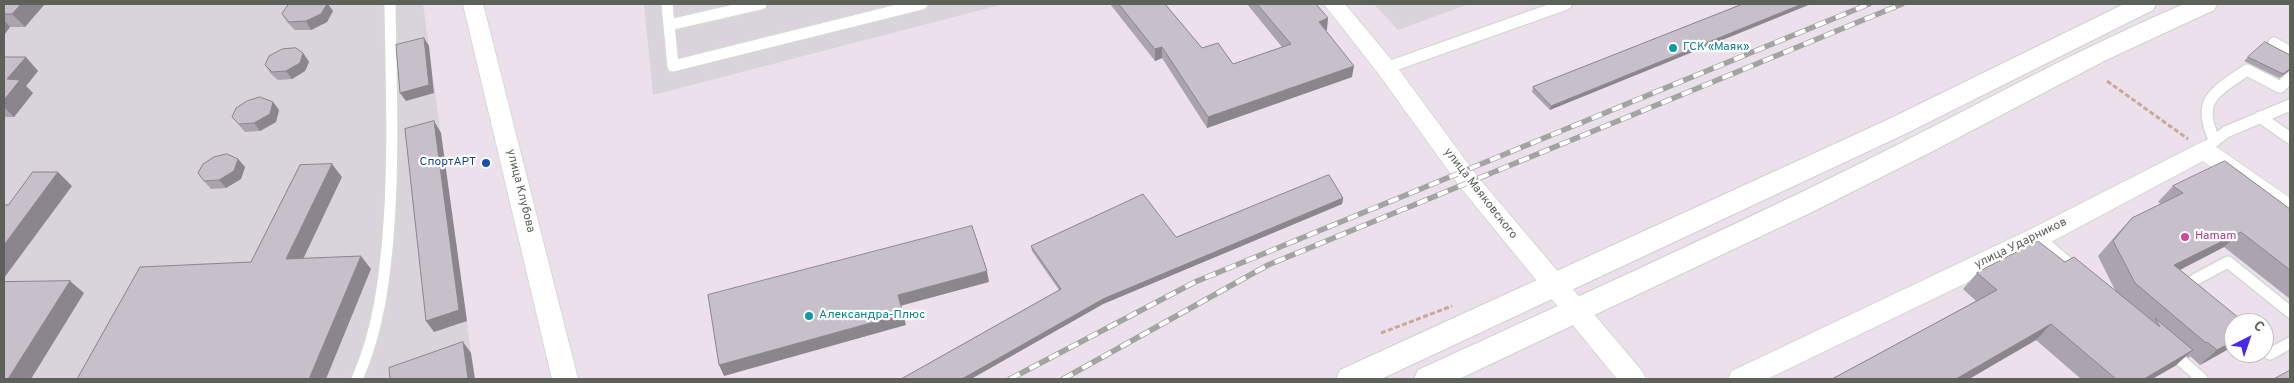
<!DOCTYPE html>
<html>
<head>
<meta charset="utf-8">
<style>
  body { margin:0 }
  #map { position:relative; width:2294px; height:383px; overflow:hidden; background:#ebe0ec; font-family:Overpass,sans-serif }
  canvas { display:block }
  .frame { position:absolute; inset:0; border:5px solid #5c6259; pointer-events:none }
  .north { position:absolute; left:2224px; top:313px; width:50px; height:50px; box-sizing:border-box; background:#fff; border:1px solid #bec0bd; border-radius:50%; rotate:41deg; font-size:14px; font-weight:700; line-height:20px; text-align:center; color:#5c6259 }
  .north::after { content:''; display:block; margin:auto; width:18px; height:22px; background:#4a28ea; clip-path:polygon(50% 0,100% 100%,50% 72%,0 100%) }
</style>
</head>
<body>
<div id="map">
<canvas width="2294" height="383"></canvas>
<div class="frame"></div>
<div class="north">С</div>
</div>
<script>
const ctx = document.querySelector('canvas').getContext('2d');
ctx.lineJoin = 'round';
function fill(path, color) { ctx.fillStyle = color; ctx.fill(path, 'evenodd'); }
function strokePath(path, color, width, dash) { ctx.strokeStyle = color; ctx.lineWidth = width; ctx.lineCap = dash ? 'butt' : 'round'; ctx.setLineDash(dash || []); ctx.stroke(path); }
function label(font, color, halo, rows, align = 'center') {
  ctx.font = font + ' Overpass,sans-serif'; ctx.lineWidth = 4.5; ctx.setLineDash([]); ctx.textBaseline = 'middle'; ctx.strokeStyle = halo; ctx.fillStyle = color; for (const [text, x, y, turn = 0] of rows) {
    ctx.save(); ctx.translate(x, y); ctx.rotate((+turn || 0) * Math.PI / 180); ctx.textAlign = isNaN(turn) ? turn : align; if (halo) ctx.strokeText(text, 0, 0); ctx.fillText(text, 0, 0); ctx.restore();
  }
}
fill(new Path2D(`
  M4,4H423L471,353L398,379H4Z
  M644,4H999L1000,5L653,95Z
  M1374,4H1469L1398,30Z`), '#d9d3db');
const lane = new Path2D(`
  M667,4L673,66L922,4
  M669,25L761,4
  M2274,43L2290,52
  M1386,68L1566,4
  M2260,117L2290,138
  M2215,141C2195,100 2215,92 2247,70L2280,87L2290,78
  M2209,145L2226,132L2290,105
  M2038,237L2076,270
  M2190,289L2185,285L2228,262L2290,312
  M2264,350L2270,354L2290,343
  M2170,351L2202,379
  M357,379C379,330 385,277 389,224C394,151 391,78 390,4`);
const street = new Path2D(`
  M463,4H483L578,379H552Z
  M1324,4H1345L1394,63L1477,176L1642,371L1646,379H1617L1461,188L1378,73Z
  M2204,141L2212,144L2290,198V219L2282,217L2203,161L2047,244L1767,379H1728L1732,371L2029,230Z`);
const secondary = new Path2D(`
  M2124,4H2156L2153,10L1905,134L1381,379H1336L1340,370L1887,120Z
  M2184,4H2217L2214,10L2106,60L1931,152L1810,213L1459,379H1414L1418,370C1564,303 1711,237 1855,166C1965,112 2071,52 2184,4Z`);
strokePath(lane, '#d5dad3', 14);
strokePath(street, '#d5dad3', 2);
strokePath(secondary, '#ced4cb', 2);
strokePath(new Path2D(`
  M2107,81L2188,139
  M1381,333L1452,306`), '#c8a997', 3, [5, 2.5]);
strokePath(lane, '#fff', 11);
fill(street, '#fff');
fill(secondary, '#fff');
const rail = new Path2D(`
  M1010,379L1195,282L1869,4
  M1063,379L1268,265L1902,4`);
strokePath(rail, '#a2a4a1', 5.5);
strokePath(rail, '#fff', 4, [11]);
fill(new Path2D(`
  M4,4L25,27H10L4,35Z
  M1110,4H1165L1202,48L1233,64L1282,47L1247,4H1316L1328,18L1326,30L1352,77L1207,128L1162,58L1155,61Z
  M1743,4L1550,110L1532,92L1533,87Z
  M333,11L327,22L311,30H295L288,23L282,14Z
  M303,53L309,62L305,71L292,79L278,80L271,74L265,65Z
  M2290,55V70L2279,78L2244,61L2248,57Z
  M4,57L38,71L26,86L33,93L14,117H4Z
  M273,102L279,110L276,122L260,131L245,132L232,117Z
  M238,159L245,167L241,179L226,188L211,189L204,181Z
  M2173,186L2290,209V299L2224,247L2180,270L2234,323V346L2200,365L2190,356L2189,358L2186,356L2175,366L2152,379H2081L2036,340L1969,379H1832L1976,301L1963,289L1977,273L2065,262L2116,292L2098,256L2118,233L2132,218L2161,204L2158,202Z
  M1343,198L1342,204L1103,304L971,379H901L1059,290L1032,251L1031,246L1176,237Z`), '#aba4ae');
fill(new Path2D(`
  M21,4H45L25,27L12,14Z
  M327,4H328L333,11L327,22L311,30L306,21Z
  M1802,4H1811L1550,110L1551,106Z
  M1328,18L1327,30L1318,33L1319,22Z
  M4,20L10,27L4,35Z
  M424,38L429,46L434,93L406,101L400,93Z
  M1162,47V58L1155,61V49Z
  M303,53L309,62L305,71L292,79L286,71Z
  M26,57L38,71L26,86L33,93L14,117L4,107V100L7,79Z
  M1354,66L1352,77L1207,128L1208,117Z
  M2290,69V70L2279,78L2283,74Z
  M273,102L279,110L276,122L260,131L254,123Z
  M434,121L441,133L467,321L434,332L426,321Z
  M238,159L245,167L241,179L226,188L219,180Z
  M332,164L342,177L297,272L286,259Z
  M58,172L72,186L4,278V245Z
  M1343,198L1342,204L1103,304L971,379H962L1103,299Z
  M2241,232L2224,247L2158,281L2174,265Z
  M361,256L371,269L326,379H309Z
  M987,271L989,282L900,306L898,295Z
  M70,281L84,293L31,379H8Z
  M903,314L906,325L724,376L719,365Z
  M2051,324L2036,340L1969,379H1956Z
  M2234,341V346L2200,365L2217,350Z
  M463,342L471,353L475,379H468Z
  M2193,350L2175,366L2152,379H2144Z`), '#8b868d');
const building = new Path2D(`
  M4,4H21L12,14H4Z
  M289,4H327L321,14L306,21L289,22L282,14Z
  M1119,4H1165L1202,48L1218,43L1233,64L1291,44L1257,4H1316L1328,18L1319,22L1354,66L1208,117L1162,47L1155,49Z
  M1743,4H1802L1551,106L1533,87Z
  M424,38L429,85L400,93L396,45Z
  M2265,42L2290,55V69L2283,74L2248,57Z
  M296,48L303,53L300,63L286,71L272,72L265,65L269,56L282,49Z
  M4,57H26L7,79L20,80L4,100Z
  M260,97L273,102L270,114L254,123L239,124L232,117L236,108L247,101Z
  M434,121L459,310L426,321L405,129Z
  M227,154L238,159L234,171L219,180L204,181L198,173L203,164L214,157Z
  M2225,161L2290,209V270L2241,232L2174,265L2245,323H2234V341L2217,350L2207,342L2206,343L2135,283L2113,241L2132,218L2183,193L2173,186Z
  M332,164L286,259L361,256L309,379H77L140,267L251,262L300,165Z
  M33,172H58L4,245V205H8Z
  M1329,175L1343,198L1103,299L962,379H901L1061,289L1031,246L1143,194L1176,237Z
  M972,226L987,271L898,295L903,314L719,365L708,295Z
  M2038,241L2065,262L2074,257L2160,327L2155,318L2193,350L2144,379H2116L2051,324L1956,379H1832L1997,290L1977,273Z
  M70,281L8,379H4V282Z
  M463,342L468,379H390L389,368Z
  M2289,371L2290,372V379H2274Z`);
fill(building, '#c7bfca');
strokePath(building, '#8b868d', 1);
for (const [x, y, r, color] of [
  [1673,48,5,"#0f9aa8"],
  [486,163,5,"#1a4fb4"],
  [2185,237,5,"#d1479c"],
  [809,316,5,"#0f9aa8"]
]) { const dot = new Path2D(); dot.arc(x, y, r, 0, 2 * Math.PI); ctx.fillStyle = color; ctx.fill(dot); strokePath(dot, '#fff', 2); }
label('12px', '#0d838f', '#fff', [
  ["ГСК «Маяк»",1683,48],
  ["Александра-Плюс",819,316]
], 'left');
label('12px', '#164399', '#fff', [
  ["СпортАРТ",476,163]
], 'right');
label('12px', '#5c6259', '#fff', [
  ["улица Клубова",520,191,76],
  ["улица Маяковского",1480,194,52],
  ["улица Ударников",2021,244,-26]
]);
label('12px', '#b23c85', '#fff', [
  ["Hamam",2195,237]
], 'left');
</script>
</body>
</html>
